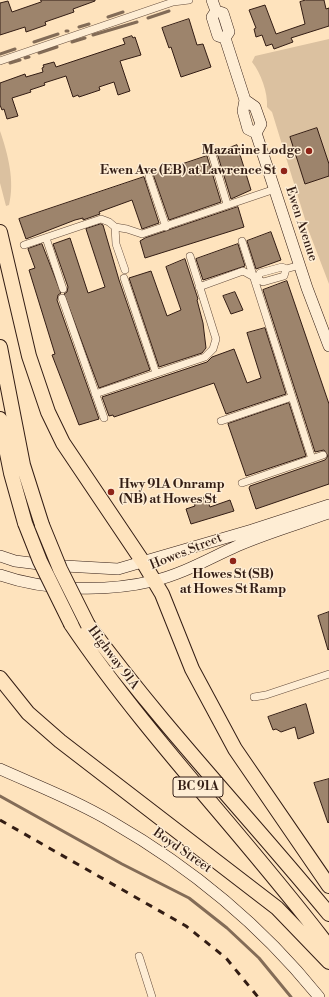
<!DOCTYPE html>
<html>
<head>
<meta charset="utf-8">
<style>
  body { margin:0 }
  canvas { display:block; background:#fee3bd }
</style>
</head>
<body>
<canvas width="329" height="997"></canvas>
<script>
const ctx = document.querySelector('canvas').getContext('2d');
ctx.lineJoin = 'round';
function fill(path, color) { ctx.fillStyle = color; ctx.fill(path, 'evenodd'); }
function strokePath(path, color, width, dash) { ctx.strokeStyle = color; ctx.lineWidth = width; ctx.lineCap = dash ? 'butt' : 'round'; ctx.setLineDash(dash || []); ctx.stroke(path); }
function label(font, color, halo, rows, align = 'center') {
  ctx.font = font + ' "Libre Bodoni",serif'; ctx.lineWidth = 3; ctx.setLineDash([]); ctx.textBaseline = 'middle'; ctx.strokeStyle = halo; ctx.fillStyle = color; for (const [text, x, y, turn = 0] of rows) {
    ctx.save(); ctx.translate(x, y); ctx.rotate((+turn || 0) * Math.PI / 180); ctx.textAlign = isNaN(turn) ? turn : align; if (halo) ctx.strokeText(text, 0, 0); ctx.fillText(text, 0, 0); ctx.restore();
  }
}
fill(new Path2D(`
  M329,39V284L308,229L272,112L267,107C268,93 261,73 252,62L255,56Z
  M0,131C8,154 15,181 9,205L6,206L0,183Z`), '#dbc1a0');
strokePath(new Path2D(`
  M108,17L123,12
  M148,18L169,11
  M79,27L89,24
  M66,31H68
  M93,35L137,22
  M34,42L58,34
  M72,42L85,38
  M39,53L57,47
  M0,54L15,49
  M25,58L29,57
  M10,63L20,60
  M0,796L122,864L189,898L227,928L259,958L291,997`), '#836c57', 3);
const building = new Path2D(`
  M41,0H95V1L73,9L74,12L45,22L46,25L26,32L25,27L0,35V3L8,1L12,12L41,2Z
  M306,0H324L326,9L329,8V26L291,38L293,42L274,49L272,44L266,46L262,35L256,37L254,29L256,28L249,10L265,5L276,34L305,24L300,2Z
  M189,19L197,45L203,44L211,67L181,77L171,47L169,48L162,28Z
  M132,36L133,38L135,37L141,55L120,61L130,91L118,95L114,82L99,87L100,90L79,97L78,95L73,97L66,76L44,83L45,85L30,90L31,92L12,98L18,116L7,119L4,109L2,110L0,105V83L25,74L26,77L43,72L42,68L44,67L43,65L54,62L56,67L125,44L123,39Z
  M317,128L329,164V176L305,184L290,137Z
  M237,145L251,190L231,199L217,153Z
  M207,156L221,202L169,220L153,174Z
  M144,177L159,223L142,229L132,200L99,212L100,214L83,220V218L75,220L26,239L19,219Z
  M238,207L244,227L145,258L140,241L145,238Z
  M101,224L103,225L119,280L150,370L99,388L64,294L67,292L68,287L53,244L70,238L88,293L105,287L86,229Z
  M271,232L281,260L256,269L247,241Z
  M42,244L61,293L58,295L57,300L99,419L79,425L52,355L55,354L29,270L35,268L28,249Z
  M238,244L245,266L203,280L196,259Z
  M185,259L198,299L197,300L203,323L206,348L202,353L159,367L129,278L151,271L167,316L181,310L166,267Z
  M287,281L329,404V484L256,509L249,488L250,486L325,460L328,456L324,450L315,452L263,290Z
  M235,292L243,310L231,314L223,296Z
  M265,328L286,394L226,414L214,383L114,417L113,415L109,416L102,397L207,362L212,357L234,349L247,383L261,378L247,333Z
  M289,403L306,456L246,476L228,424Z
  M206,497L210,507L230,500L234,511L191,524L186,509L195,506L193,501Z
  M329,612V649L328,650L318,616Z
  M306,704L314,733L298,739L295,727L281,732L276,729L273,730L268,717Z
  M329,779V822L328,823L314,783Z`);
fill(building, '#9d846c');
strokePath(building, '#331d14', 1);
const street = new Path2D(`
  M0,61L173,2L189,0
  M212,154L227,204
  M149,177L166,227
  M115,227L116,244L125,270
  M46,238L63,289
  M242,241L312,459
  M24,245L101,219L109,222L115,227L127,229L142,234L275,189
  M124,278L156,373
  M257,280L260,273L282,267L286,269L300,265
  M199,287L243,271L263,282L284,276L286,269
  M62,298L104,418
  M95,394L205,357L213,349L216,339L190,256
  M221,421L292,397
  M242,483L323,455
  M254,697L266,695L329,674
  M139,956L152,997`);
const secondary = new Path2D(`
  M212,0L216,11L212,17L218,36L225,38
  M216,11L223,13L229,32L225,38
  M225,38L245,100L243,111L248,129L256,133L307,288L329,346
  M245,100L255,107L261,124L256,133
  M0,556L15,561L47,565L118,569L252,530L329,505
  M0,575C45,591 107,592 153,581C183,574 210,558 237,546C267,533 298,524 329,513
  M0,769C38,786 77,801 112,822C192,868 261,925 319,997`);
const highway = new Path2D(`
  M0,232L29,356L48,412L63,443L143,562L162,594L192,669L235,749L329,886
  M0,347L23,465L42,525
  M0,419L11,473L25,523
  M71,624C148,738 246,837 329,947
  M88,625C162,726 249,817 329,914
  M0,678L28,713L60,741L277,908L329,962`);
strokePath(street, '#664e3e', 8);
strokePath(secondary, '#331d14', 12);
strokePath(highway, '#331d14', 16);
strokePath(street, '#feedd4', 7);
strokePath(secondary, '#feedd4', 11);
strokePath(highway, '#fee3bd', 14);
strokePath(new Path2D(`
  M0,820L186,926L226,958L258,997`), '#331d14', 3, [7, 7]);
const highwayBridge = new Path2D(`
  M25,523L40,561L71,624
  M42,525L60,569L88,625`);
strokePath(highwayBridge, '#331d14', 16, []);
strokePath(highwayBridge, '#fee3bd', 14);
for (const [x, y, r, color] of [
  [309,151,4,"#8f2418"],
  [284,171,4,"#8f2418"],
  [111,492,4,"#8f2418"],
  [233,561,4,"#8f2418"]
]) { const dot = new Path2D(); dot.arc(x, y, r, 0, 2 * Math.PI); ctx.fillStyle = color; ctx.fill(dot); strokePath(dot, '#feedd4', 1.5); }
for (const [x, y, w] of [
  [198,787,50]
]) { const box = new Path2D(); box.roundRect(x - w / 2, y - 10, w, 20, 3); ctx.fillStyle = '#feedd4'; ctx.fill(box); strokePath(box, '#331d14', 1); }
label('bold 12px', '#331d14', null, [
  ["BC 91A",198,787]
]);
label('bold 13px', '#331d14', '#feedd4', [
  ["Mazarine Lodge",301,151],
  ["Ewen Ave (EB) at Lawrence St",276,171],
  ["Hwy 91A Onramp",119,485,"left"],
  ["(NB) at Howes St",119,500,"left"],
  ["Howes St (SB)",233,575,"center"],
  ["at Howes St Ramp",233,590,"center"]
], 'right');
label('13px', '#331d14', '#feedd4', [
  ["Ewen Avenue",301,224,72],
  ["Howes Street",186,552,-22],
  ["Highway 91A",113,658,53],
  ["Boyd Street",182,851,35]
]);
</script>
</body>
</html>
